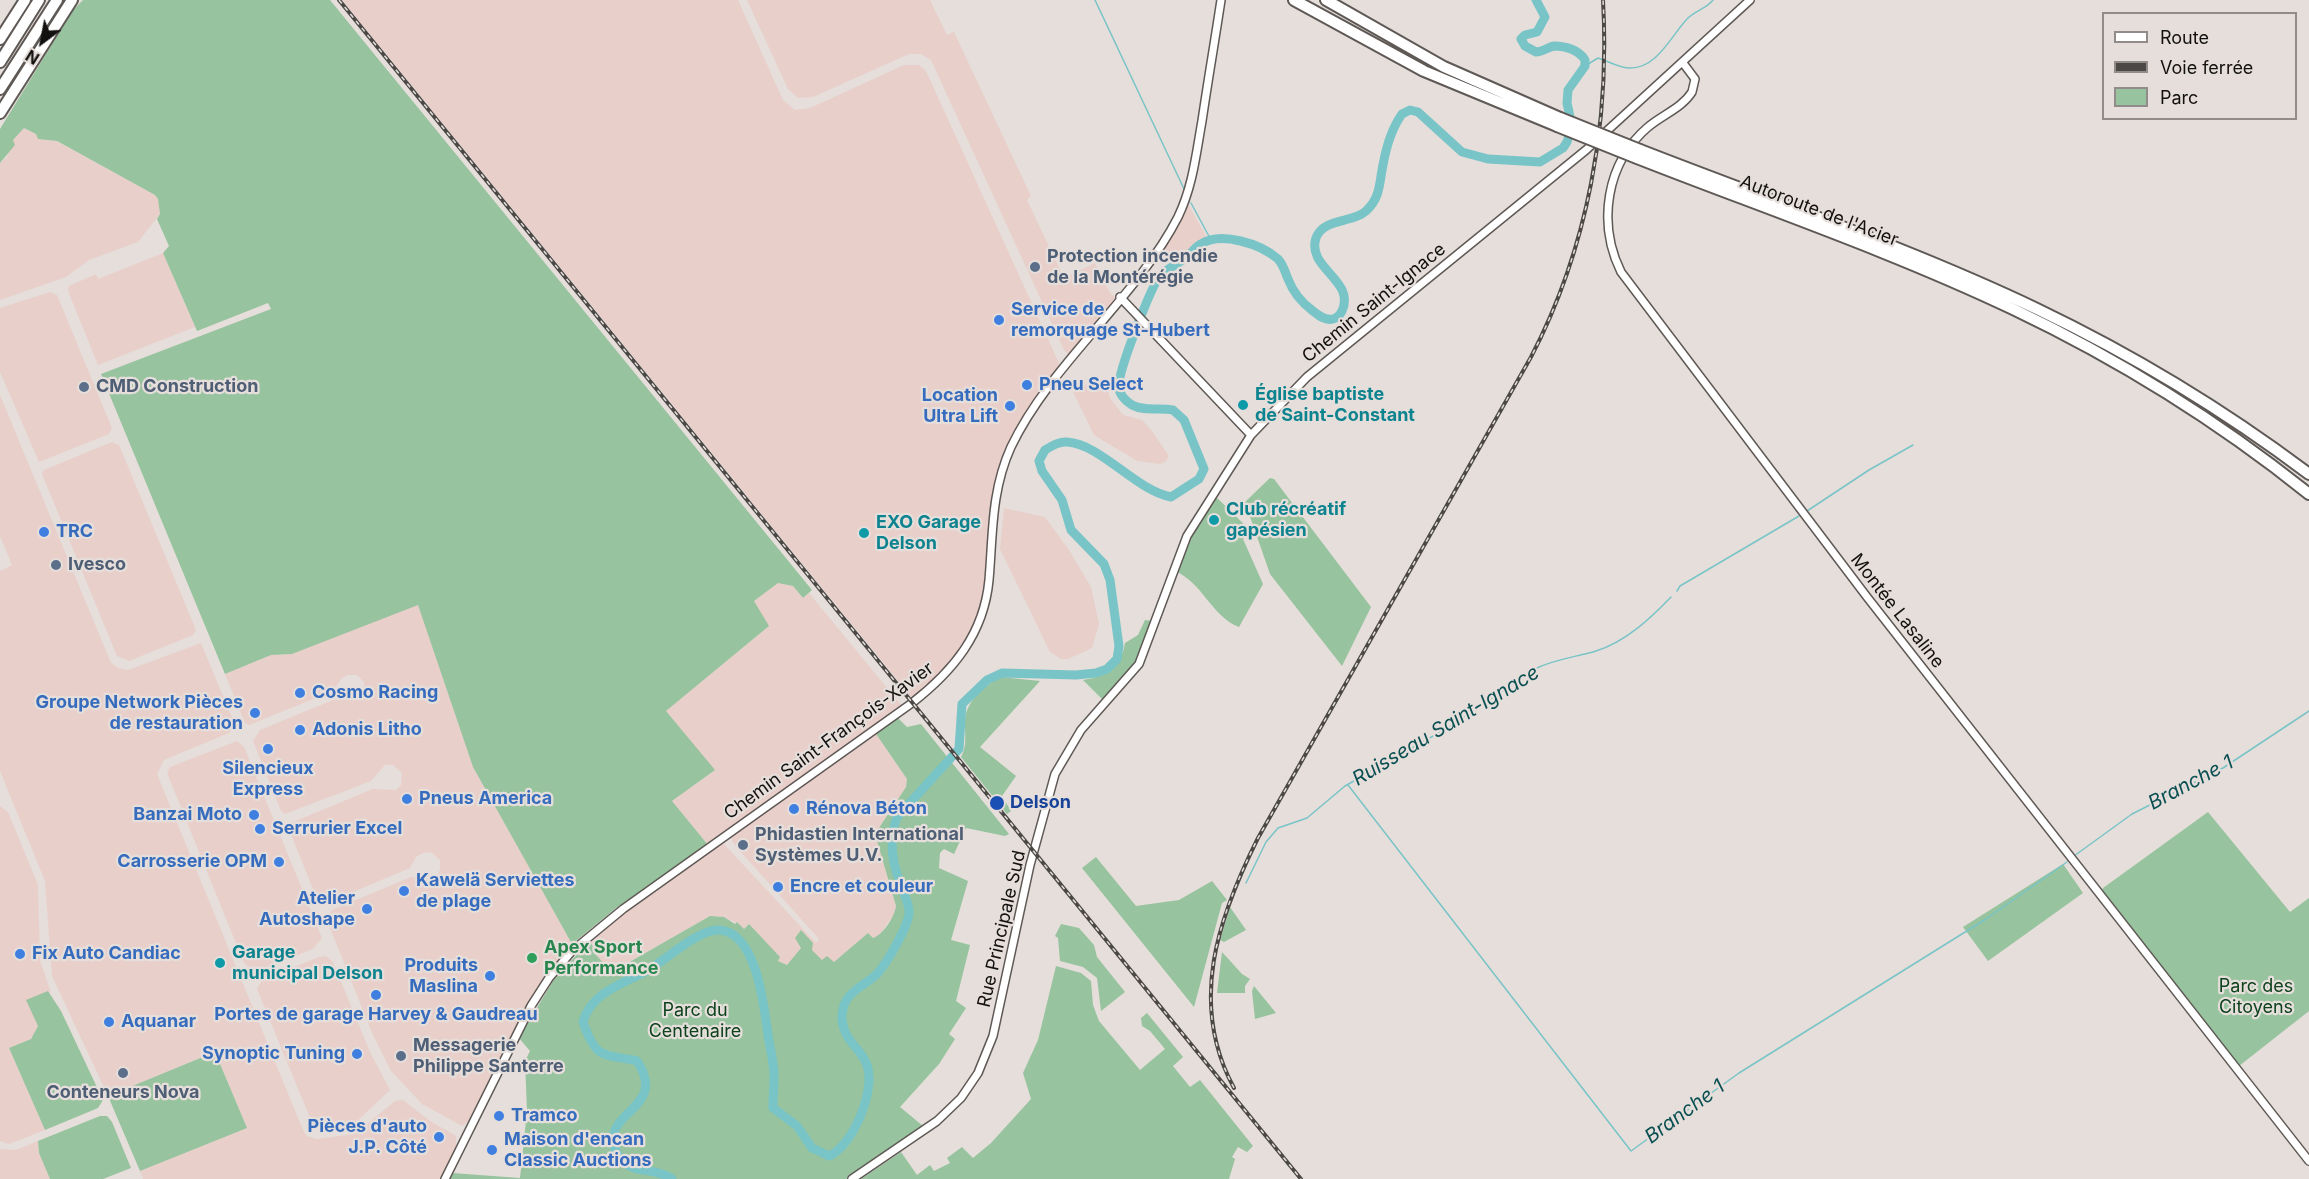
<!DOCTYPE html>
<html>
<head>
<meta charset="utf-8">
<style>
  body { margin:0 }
  #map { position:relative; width:2309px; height:1179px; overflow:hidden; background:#e5deda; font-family:Inter,sans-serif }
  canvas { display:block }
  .legend { position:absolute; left:2102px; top:12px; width:195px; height:108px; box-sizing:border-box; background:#e5deda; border:2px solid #918c89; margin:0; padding:8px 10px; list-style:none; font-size:18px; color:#131110 }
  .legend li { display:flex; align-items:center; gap:12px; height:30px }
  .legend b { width:30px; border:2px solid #918c89 }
  .north { position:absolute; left:12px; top:12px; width:60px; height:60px; -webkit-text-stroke:4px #e5deda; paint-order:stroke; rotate:212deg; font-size:16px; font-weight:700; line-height:24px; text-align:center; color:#131110 }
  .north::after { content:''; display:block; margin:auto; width:21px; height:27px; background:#131110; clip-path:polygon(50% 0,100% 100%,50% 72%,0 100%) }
</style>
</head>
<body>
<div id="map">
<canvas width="2309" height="1179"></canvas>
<ul class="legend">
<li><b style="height:8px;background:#fff"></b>Route</li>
<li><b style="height:8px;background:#4b4846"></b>Voie ferrée</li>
<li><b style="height:16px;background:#97c39e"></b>Parc</li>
</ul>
<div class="north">N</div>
</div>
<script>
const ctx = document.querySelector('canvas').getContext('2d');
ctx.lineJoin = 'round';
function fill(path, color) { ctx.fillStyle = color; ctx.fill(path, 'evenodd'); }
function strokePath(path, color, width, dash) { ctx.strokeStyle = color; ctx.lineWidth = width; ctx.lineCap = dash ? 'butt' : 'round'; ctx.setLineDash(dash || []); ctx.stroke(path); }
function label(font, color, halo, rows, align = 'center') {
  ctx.font = font + ' Inter,sans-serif'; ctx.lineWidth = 4.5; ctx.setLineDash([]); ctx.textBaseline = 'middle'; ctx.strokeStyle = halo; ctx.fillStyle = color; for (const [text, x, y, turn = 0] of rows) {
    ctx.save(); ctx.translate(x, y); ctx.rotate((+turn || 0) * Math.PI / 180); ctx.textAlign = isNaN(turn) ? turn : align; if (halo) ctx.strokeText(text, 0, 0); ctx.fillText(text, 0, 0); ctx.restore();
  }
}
fill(new Path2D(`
  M342,0H738L783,100L795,110L810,108L904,65H919L926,71L1059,363L1054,377L1037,401L996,481L989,516L983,600L975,625L949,667L913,699Z
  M747,0H930L947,35L954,32L1031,196L1027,200L1064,278L1095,263L1110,293L1116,298L1074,353L1068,354L1064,350L931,60L921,54H909L813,97L798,98L788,89Z
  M24,128L36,134L38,139L56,141L155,195L158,199L160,214L138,242L89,260L66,277L0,300V163L7,157L13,140Z
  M1188,204L1206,236L1185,253L1167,261L1160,254Z
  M163,253L195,327L98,365L68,291L69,286L96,274L98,279Z
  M50,292L57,295L112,428L109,434L39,462L0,372V308Z
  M1095,379L1106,380L1110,398L1123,415L1142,420L1152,431L1169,456L1165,462L1160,464L1137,461L1094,435L1073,392Z
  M0,395L111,663L118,668L128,670L201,643L233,720L234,726L229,733L164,760L157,774L303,1130L307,1136L317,1139L355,1134L395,1101L403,1100L430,1121L456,1136V1147L441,1179H143L140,1171L247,1128L215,1052L108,1096L52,976L45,881L0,771V571L12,565L0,536Z
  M112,442L119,445L196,630L193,635L129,661L117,656L42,474L44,470Z
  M1004,508L1045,517L1069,550L1091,587L1099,624L1092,648L1068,659H1061L1050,652L1000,549Z
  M778,583L793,586L803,598L809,593L902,706L708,845L672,801L714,771L666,711L768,627L754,601Z
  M418,604L473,767L572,944L533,995L470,1120L462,1126L422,1104L391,1071L373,1035L326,918L332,910L411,877L427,880L435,878L440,870V860L431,852L423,853L416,857L410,868L329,902H322L316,897L289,829L293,822L373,789L396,790L401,785L402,773L393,765H385L371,781L285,814L281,811L253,741L260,730L333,700H356L364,692V682L357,675H347L341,679L333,691L249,725L245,723L225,674L271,655L292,654Z
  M876,734L907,779L906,787L875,834L896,906L895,913L878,937L873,938L868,933L834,962L822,961L812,950L801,948L787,965L778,961L749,924L744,929L737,923L724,917L710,916L611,972L596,955L590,940L618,916L723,843L816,943L819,939L740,851L732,841V836Z
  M237,741L244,747L322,938L313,949L254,972L244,963L167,773L170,767Z
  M0,806L8,812L38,885L40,960L51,993L48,991L38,1026L31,1039L9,1048L45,1130L9,1144L0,1141Z
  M326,956L333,962L370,1052L390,1090L354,1124L315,1130L257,989L262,980L319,957Z
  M38,1141L39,1153L50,1179H0V1149L16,1150Z`), '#e9cfca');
fill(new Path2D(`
  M83,0H330L812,590L803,598L793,586L778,583L754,601L769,626L666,711L715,770L672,801L708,845L616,908L572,944L473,767L418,605L292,654L271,655L225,674L101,374L271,309L268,303L197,331L163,253L169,246L157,219L160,214L158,199L155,195L57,141L38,139L36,134L24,128L13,140L15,145L0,163V129L73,10Z
  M1270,478L1274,479L1371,607L1342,666L1270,574L1245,502Z
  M1214,495L1251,531L1243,539L1263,584L1239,627C1211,616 1203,583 1175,571L1189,537Z
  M1145,620L1153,621C1139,659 1131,672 1103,700L1083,680C1106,677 1121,668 1125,643L1138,635Z
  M1001,677L1040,681L980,747L1016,776L1002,796L1011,811L1007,814L961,757C967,746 965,736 965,724C964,702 984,686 1001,677Z
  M898,718L907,727L921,724L1009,834L1005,836L966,828L954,854L944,849L940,853L939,868L968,881L951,940L970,945L956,1001L966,1008L949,1034L955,1039L939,1064L900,1107L923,1126L846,1179H449L452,1173L520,1178L527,1111L525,1061L530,1051L519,1038L553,981L590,940L596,955L612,972L710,916L724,917L735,924L737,922L744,929L749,924L780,957L778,961L787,965L801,948L795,938L801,930L813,943L812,950L822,960L827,956L834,962L868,933L873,938C883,935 895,916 896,906L875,834L906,787L907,779L876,734Z
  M2208,812L2290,912L2309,898V1011L2239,1066L2101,893L2103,888Z
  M1096,857L1136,906L1179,900L1212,881L1227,900L1222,903L1194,1007L1082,868Z
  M2063,864L2083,893L1988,961L1963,927Z
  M1230,907L1246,930L1224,942L1220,940Z
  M1061,924L1079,928L1094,945L1097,957L1125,992L1101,1011L1097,978L1083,967L1060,961L1058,938L1055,936Z
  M1222,952L1242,974L1250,979L1245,986V993H1217Z
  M1056,966L1081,973L1091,981L1093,1005L1099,1021L1140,1070L1165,1049L1150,1031L1142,1026L1141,1018L1147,1013L1183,1057L1173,1066L1190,1087L1200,1080L1253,1146L1247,1152L1238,1147L1232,1157L1235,1159L1229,1179H861L901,1152L917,1175L930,1165L934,1171L950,1163L947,1158L962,1147L973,1158L991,1143L1031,1099L1023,1073L1038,1040Z
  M1254,986L1276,1013L1255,1019L1252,991Z
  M48,991L61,1011L103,1100L98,1108L45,1130L9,1048L31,1039L38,1026L26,1000Z
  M215,1052L247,1128L140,1171L108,1096Z
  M100,1116H107L112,1122L131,1168L103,1179H50L39,1153L38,1141Z`), '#97c39e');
strokePath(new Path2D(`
  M1095,0L1185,191
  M1585,66L1598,58C1608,61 1617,67 1629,68C1657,69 1671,36 1687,19C1694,11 1706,9 1713,0
  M1191,203L1211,240
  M1807,511L1869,470L1913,445
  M1677,591L1680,586L1799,516
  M1348,785L1631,1151L1739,1073L1986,919L2067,862
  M2074,856L2132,814L2223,768L2309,711
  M1246,883L1266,842L1278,828L1307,818L1345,786L1449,727L1537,668C1556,659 1576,657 1596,651C1625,642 1650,619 1671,597`), '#79c4c7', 1.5);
strokePath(new Path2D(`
  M672,1179C651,1164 628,1179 615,1149C601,1111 669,1109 637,1061C602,1053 597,1061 583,1022C591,992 623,984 648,970C666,960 698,929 719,930C757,932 764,1007 768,1035C770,1049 774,1062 774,1076C774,1087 773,1097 773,1108L797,1126L812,1148L829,1156C853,1146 876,1090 867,1065C861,1048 843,1041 842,1018C842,992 862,988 877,974C887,963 907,928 909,914C910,903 903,893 900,883C892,862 889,838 897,817L959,749L962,704L987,680L1002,673L1076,675L1096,673L1107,669L1117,659L1119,646L1110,580L1104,564L1071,530L1062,500L1042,471L1039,461L1045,450C1051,446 1059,441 1067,442C1101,444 1135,490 1171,497L1199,479L1204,469L1184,420L1173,410C1159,407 1145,412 1132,405C1126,401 1119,394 1119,387C1117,373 1148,297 1156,282C1164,270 1173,267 1184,259C1190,255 1194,248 1201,244C1221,231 1261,244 1278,259C1283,264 1285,272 1288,279C1293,292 1302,303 1313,311C1318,315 1325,321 1333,319C1337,318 1340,315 1342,311C1356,280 1306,268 1316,238C1323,218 1353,223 1366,211C1381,197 1379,183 1383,165C1386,148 1392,128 1402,114L1410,110L1418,112L1462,152L1488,159L1540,162L1563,148L1567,142L1572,126L1567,103L1568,90L1585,66V60C1579,50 1566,46 1554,46C1548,47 1543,52 1536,52L1525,46L1521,39L1525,35L1537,32L1545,17L1536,0`), '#79c4c7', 9);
const minor = new Path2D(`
  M1683,63L1695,79L1692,92C1682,108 1662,115 1648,127C1606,163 1597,223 1621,272L1867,597L2309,1161
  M1120,297L1251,435
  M445,1179L531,1006L549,978L572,951L623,909L912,703C953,671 984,634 989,580C993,534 991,491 1011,447C1051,363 1136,299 1178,217C1193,186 1196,154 1202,121C1208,80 1215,40 1221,0
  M852,1179L937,1121L961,1098L978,1073L993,1036L1030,865L1055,774L1081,730L1139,664L1187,536L1251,435L1307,377L1586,150L1750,0`);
const highway = new Path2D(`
  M1294,0L1424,71L1557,126
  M1326,0L1444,67L1560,118
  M0,39L25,0
  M0,62L39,0
  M0,89L57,0
  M0,113L72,0
  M1640,150C1773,202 1909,248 2037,309C2133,355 2224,410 2309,474
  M1637,158C1762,207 1891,251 2013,309C2118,359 2218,421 2309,494`);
strokePath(minor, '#5f5956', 10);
strokePath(highway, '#5f5956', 14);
strokePath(minor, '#fff', 7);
strokePath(highway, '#fff', 10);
const rail = new Path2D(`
  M339,0L1301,1179
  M1234,1088C1188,1003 1218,918 1258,838L1531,357C1588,248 1610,123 1603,0`);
strokePath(rail, '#4b4846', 4);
strokePath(rail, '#e5deda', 1.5, [4.5]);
const highwayBridge = new Path2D(`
  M1560,118L1640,150
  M1557,126L1637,158`);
strokePath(highwayBridge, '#5f5956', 14, []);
strokePath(highwayBridge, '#fff', 10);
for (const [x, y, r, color] of [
  [1035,267,6,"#5c6f8a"],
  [999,320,6,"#3f7fe0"],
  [1027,385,6,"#3f7fe0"],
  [84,387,6,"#5c6f8a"],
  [1243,405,6,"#0f9aa8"],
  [1010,406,6,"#3f7fe0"],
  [1214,520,6,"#0f9aa8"],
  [44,532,6,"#3f7fe0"],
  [864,533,6,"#0f9aa8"],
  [56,565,6,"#5c6f8a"],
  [300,693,6,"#3f7fe0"],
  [255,713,6,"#3f7fe0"],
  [300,730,6,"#3f7fe0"],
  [268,749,6,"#3f7fe0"],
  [407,799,6,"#3f7fe0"],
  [997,803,8,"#1a4fb4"],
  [794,809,6,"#3f7fe0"],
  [254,815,6,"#3f7fe0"],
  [260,829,6,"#3f7fe0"],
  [743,845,6,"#5c6f8a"],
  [279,862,6,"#3f7fe0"],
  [778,887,6,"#3f7fe0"],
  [404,891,6,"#3f7fe0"],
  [367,909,6,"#3f7fe0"],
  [20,954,6,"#3f7fe0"],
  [532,958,6,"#2e9e5b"],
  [220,963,6,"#0f9aa8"],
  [490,976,6,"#3f7fe0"],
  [376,995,6,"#3f7fe0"],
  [109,1022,6,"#3f7fe0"],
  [357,1054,6,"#3f7fe0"],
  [401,1056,6,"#5c6f8a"],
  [123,1073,6,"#5c6f8a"],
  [499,1116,6,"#3f7fe0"],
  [439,1137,6,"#3f7fe0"],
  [492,1150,6,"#3f7fe0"]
]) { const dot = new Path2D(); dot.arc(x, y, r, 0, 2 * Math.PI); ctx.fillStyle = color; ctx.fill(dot); strokePath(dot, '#e5deda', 2); }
label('18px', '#131110', '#e5deda', [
  ["Autoroute de l'Acier",1819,211,21],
  ["Chemin Saint-Ignace",1374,303,-39],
  ["Montée Lasaline",1897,611,52],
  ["Chemin Saint-François-Xavier",829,741,-36],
  ["Rue Principale Sud",1002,929,-77]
]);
label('bold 18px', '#4e5e75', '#e5deda', [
  ["Protection incendie",1047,257],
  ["de la Montérégie",1047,278],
  ["CMD Construction",96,387],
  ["Ivesco",68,565],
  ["Phidastien International",755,835],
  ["Systèmes U.V.",755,856],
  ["Messagerie",413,1046],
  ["Philippe Santerre",413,1067],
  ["Conteneurs Nova",123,1093,"center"]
], 'left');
label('bold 18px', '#366cbe', '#e5deda', [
  ["Service de",1011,310],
  ["remorquage St-Hubert",1011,331],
  ["Pneu Select",1039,385],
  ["Location",998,396,"right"],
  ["Ultra Lift",998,417,"right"],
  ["TRC",56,532],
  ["Cosmo Racing",312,693],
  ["Groupe Network Pièces",243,703,"right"],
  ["de restauration",243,724,"right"],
  ["Adonis Litho",312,730],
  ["Silencieux",268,769,"center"],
  ["Express",268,790,"center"],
  ["Pneus America",419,799],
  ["Rénova Béton",806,809],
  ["Banzai Moto",242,815,"right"],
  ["Serrurier Excel",272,829],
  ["Carrosserie OPM",267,862,"right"],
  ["Kawelä Serviettes",416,881],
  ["de plage",416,902],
  ["Encre et couleur",790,887],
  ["Atelier",355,899,"right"],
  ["Autoshape",355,920,"right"],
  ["Fix Auto Candiac",32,954],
  ["Produits",478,966,"right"],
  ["Maslina",478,987,"right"],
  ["Portes de garage Harvey & Gaudreau",376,1015,"center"],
  ["Aquanar",121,1022],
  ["Synoptic Tuning",345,1054,"right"],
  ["Tramco",511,1116],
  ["Pièces d'auto",427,1127,"right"],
  ["J.P. Côté",427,1148,"right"],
  ["Maison d'encan",504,1140],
  ["Classic Auctions",504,1161]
], 'left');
label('bold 18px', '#0d838f', '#e5deda', [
  ["Église baptiste",1255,395],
  ["de Saint-Constant",1255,416],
  ["Club récréatif",1226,510],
  ["gapésien",1226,531],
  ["EXO Garage",876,523],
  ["Delson",876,544],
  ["Garage",232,953],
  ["municipal Delson",232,974]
], 'left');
label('bold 18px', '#164399', '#e5deda', [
  ["Delson",1010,803]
], 'left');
label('bold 18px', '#27864d', '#e5deda', [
  ["Apex Sport",544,948],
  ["Performance",544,969]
], 'left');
label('18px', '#0d421d', '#e5deda', [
  ["Parc des",2256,987],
  ["Citoyens",2256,1008],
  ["Parc du",695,1011],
  ["Centenaire",695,1032]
]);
label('italic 20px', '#0a4f52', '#e5deda', [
  ["Ruisseau Saint-Ignace",1446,726,-31],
  ["Branche 1",2191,783,-28],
  ["Branche 1",1685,1112,-36]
]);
</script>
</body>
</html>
